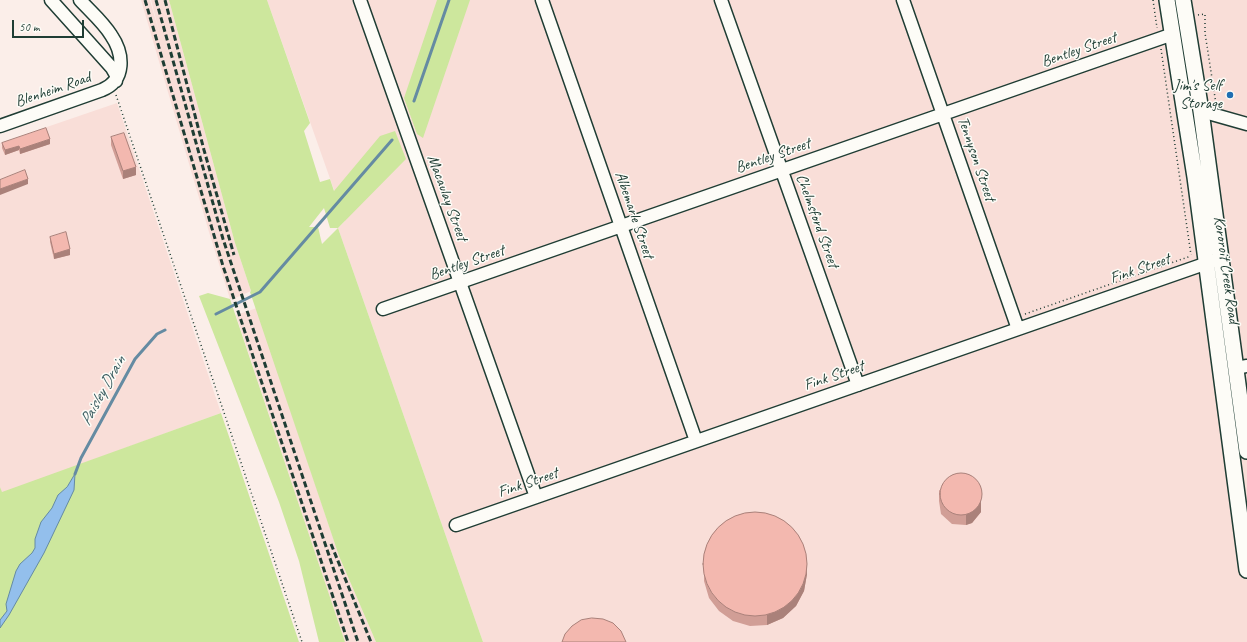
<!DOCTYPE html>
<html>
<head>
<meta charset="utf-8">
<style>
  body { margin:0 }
  #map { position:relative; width:1247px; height:642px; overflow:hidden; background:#fbeee9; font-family:Caveat,sans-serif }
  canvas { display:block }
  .scale { position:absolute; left:12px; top:20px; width:72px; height:18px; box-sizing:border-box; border:2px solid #1f3d34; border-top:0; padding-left:5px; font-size:12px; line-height:14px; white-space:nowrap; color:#1f3d34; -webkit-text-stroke:3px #fdfcf7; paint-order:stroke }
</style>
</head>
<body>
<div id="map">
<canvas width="1247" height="642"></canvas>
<div class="scale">50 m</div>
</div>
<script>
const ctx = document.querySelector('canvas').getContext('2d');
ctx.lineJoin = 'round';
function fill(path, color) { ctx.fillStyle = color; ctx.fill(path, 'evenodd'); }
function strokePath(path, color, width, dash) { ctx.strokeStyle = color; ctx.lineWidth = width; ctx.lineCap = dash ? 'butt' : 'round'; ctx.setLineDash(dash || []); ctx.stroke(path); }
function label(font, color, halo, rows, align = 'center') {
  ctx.font = font + ' Caveat,sans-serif'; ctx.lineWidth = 3; ctx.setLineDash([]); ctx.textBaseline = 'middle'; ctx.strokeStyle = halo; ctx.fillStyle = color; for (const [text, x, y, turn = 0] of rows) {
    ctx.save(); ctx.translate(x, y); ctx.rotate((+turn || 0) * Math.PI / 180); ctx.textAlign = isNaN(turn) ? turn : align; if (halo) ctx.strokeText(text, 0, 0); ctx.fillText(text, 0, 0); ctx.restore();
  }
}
fill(new Path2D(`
  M141,0H150L160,35L151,0H169L235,243L251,291L233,299H230L209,232Z
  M267,0H1247V642H483L338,228L345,221Z
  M117,103L221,413L2,493L0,487V143Z
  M257,308L339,556L376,642H345L236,315Z`), '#f9ded8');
fill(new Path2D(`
  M169,0H267L310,123L304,131L320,182L330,179L334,191L380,136L395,131L406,159L338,228L483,642H376L339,556L250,292L251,291L235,243ZM324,208L330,228H338L322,244L318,227H309Z
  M437,0H470L423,138L417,134L404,98Z
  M208,293L230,299L345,642H319L299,561L279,502L199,296Z
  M221,413L299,642H0V487L2,492Z`), '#cde79d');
const water = new Path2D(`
  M75,474L74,490L44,553L9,615L0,628V620L7,611L6,604L16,571L20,564L32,553L35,548V539L41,522L52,508L58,495L67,487Z`);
fill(water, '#93bfec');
strokePath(water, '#658ba2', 1);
strokePath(new Path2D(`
  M414,101L449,0
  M216,314L260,292L392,140
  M75,474L81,458L135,359L157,334L165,330`), '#658ba2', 3);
const minor = new Path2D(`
  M51,0L112,68L116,75V81
  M360,0L536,497
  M542,0L696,441
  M721,0L858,385
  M903,0L1018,329
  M1201,111L1247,124
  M0,126L102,90C126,80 124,54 111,35C103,22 90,11 80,0
  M383,309L1173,34
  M1236,368L1247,366
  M456,525L1213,261`);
const major = new Path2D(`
  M1167,0L1195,177L1247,570
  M1183,0L1201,111L1247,451`);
strokePath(minor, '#1f3d34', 15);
strokePath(major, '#1f3d34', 18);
strokePath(new Path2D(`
  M1153,0L1157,28
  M1198,15L1205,14V33L1216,104
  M1161,49L1191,255
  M116,95L302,642
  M1025,314L1191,256`), '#1f3d34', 1.5, [1, 3]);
strokePath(minor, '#fdfcf7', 12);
strokePath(major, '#fdfcf7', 15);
strokePath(new Path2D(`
  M145,0L223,266L348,642
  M156,0L223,239L358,642
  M165,0L204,150L234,255
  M331,544L371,642`), '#1f3d34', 3, [6, 3]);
fill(new Path2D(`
  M111,137L136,175L123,179L111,145Z
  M2,143L50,144L20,154L19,150L5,155L2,148Z
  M50,237L70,255L54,259L50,242Z
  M939,490L981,512L972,523L966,525L952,524L941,514L939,501Z
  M704,554L807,574L804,591L796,606L783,618L767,625L750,626L733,621L719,611L709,598L704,581Z`), '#d19e96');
fill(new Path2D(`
  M50,139V144L20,154V149Z
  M19,146V150L5,155V150Z
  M136,167V175L123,179V171Z
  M28,179V184L0,195V189Z
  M70,249V255L54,259V254Z
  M981,487V512L972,523L966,525V515Z
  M807,564V574L804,591L796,606L783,618L767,625V614Z`), '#aa817a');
const building = new Path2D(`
  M46,128L50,139L20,149L19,146L5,150L2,143Z
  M124,133L136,167L123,171L111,137Z
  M25,170L28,179L0,189V180Z
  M66,232L70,249L54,254L50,237Z
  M940 494a21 21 0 1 1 42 0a21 21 0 1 1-42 0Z
  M703 564a52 52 0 1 1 104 0a52 52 0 1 1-104 0Z
  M592,618L603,619L613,623L621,631L626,642H562L565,634L572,626L581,620Z`);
fill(building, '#f3b8af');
strokePath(building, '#aa817a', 1);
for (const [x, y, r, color] of [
  [1230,95,4,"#1f6fb2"]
]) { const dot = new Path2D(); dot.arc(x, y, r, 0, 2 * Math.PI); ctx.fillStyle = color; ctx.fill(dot); strokePath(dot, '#fdfcf7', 1.5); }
label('16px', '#1f3d34', '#fdfcf7', [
  ["Bentley Street",1079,50,-19],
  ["Blenheim Road",53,90,-19],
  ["Bentley Street",773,156,-19],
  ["Tennyson Street",976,159,71],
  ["Macaulay Street",447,198,70],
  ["Albemarle Street",634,215,71],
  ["Chelmsford Street",817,221,70],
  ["Bentley Street",467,263,-19],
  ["Fink Street",1140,269,-19],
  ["Kororoit Creek Road",1226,270,82],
  ["Fink Street",834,376,-19],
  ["Fink Street",528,483,-19]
]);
label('16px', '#1f3d34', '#fdfcf7', [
  ["Jim's Self",1222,86],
  ["Storage",1222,104]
], 'right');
label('italic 17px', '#3c5e62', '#fdfcf7', [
  ["Paisley Drain",103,391,-61]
]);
</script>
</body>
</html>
